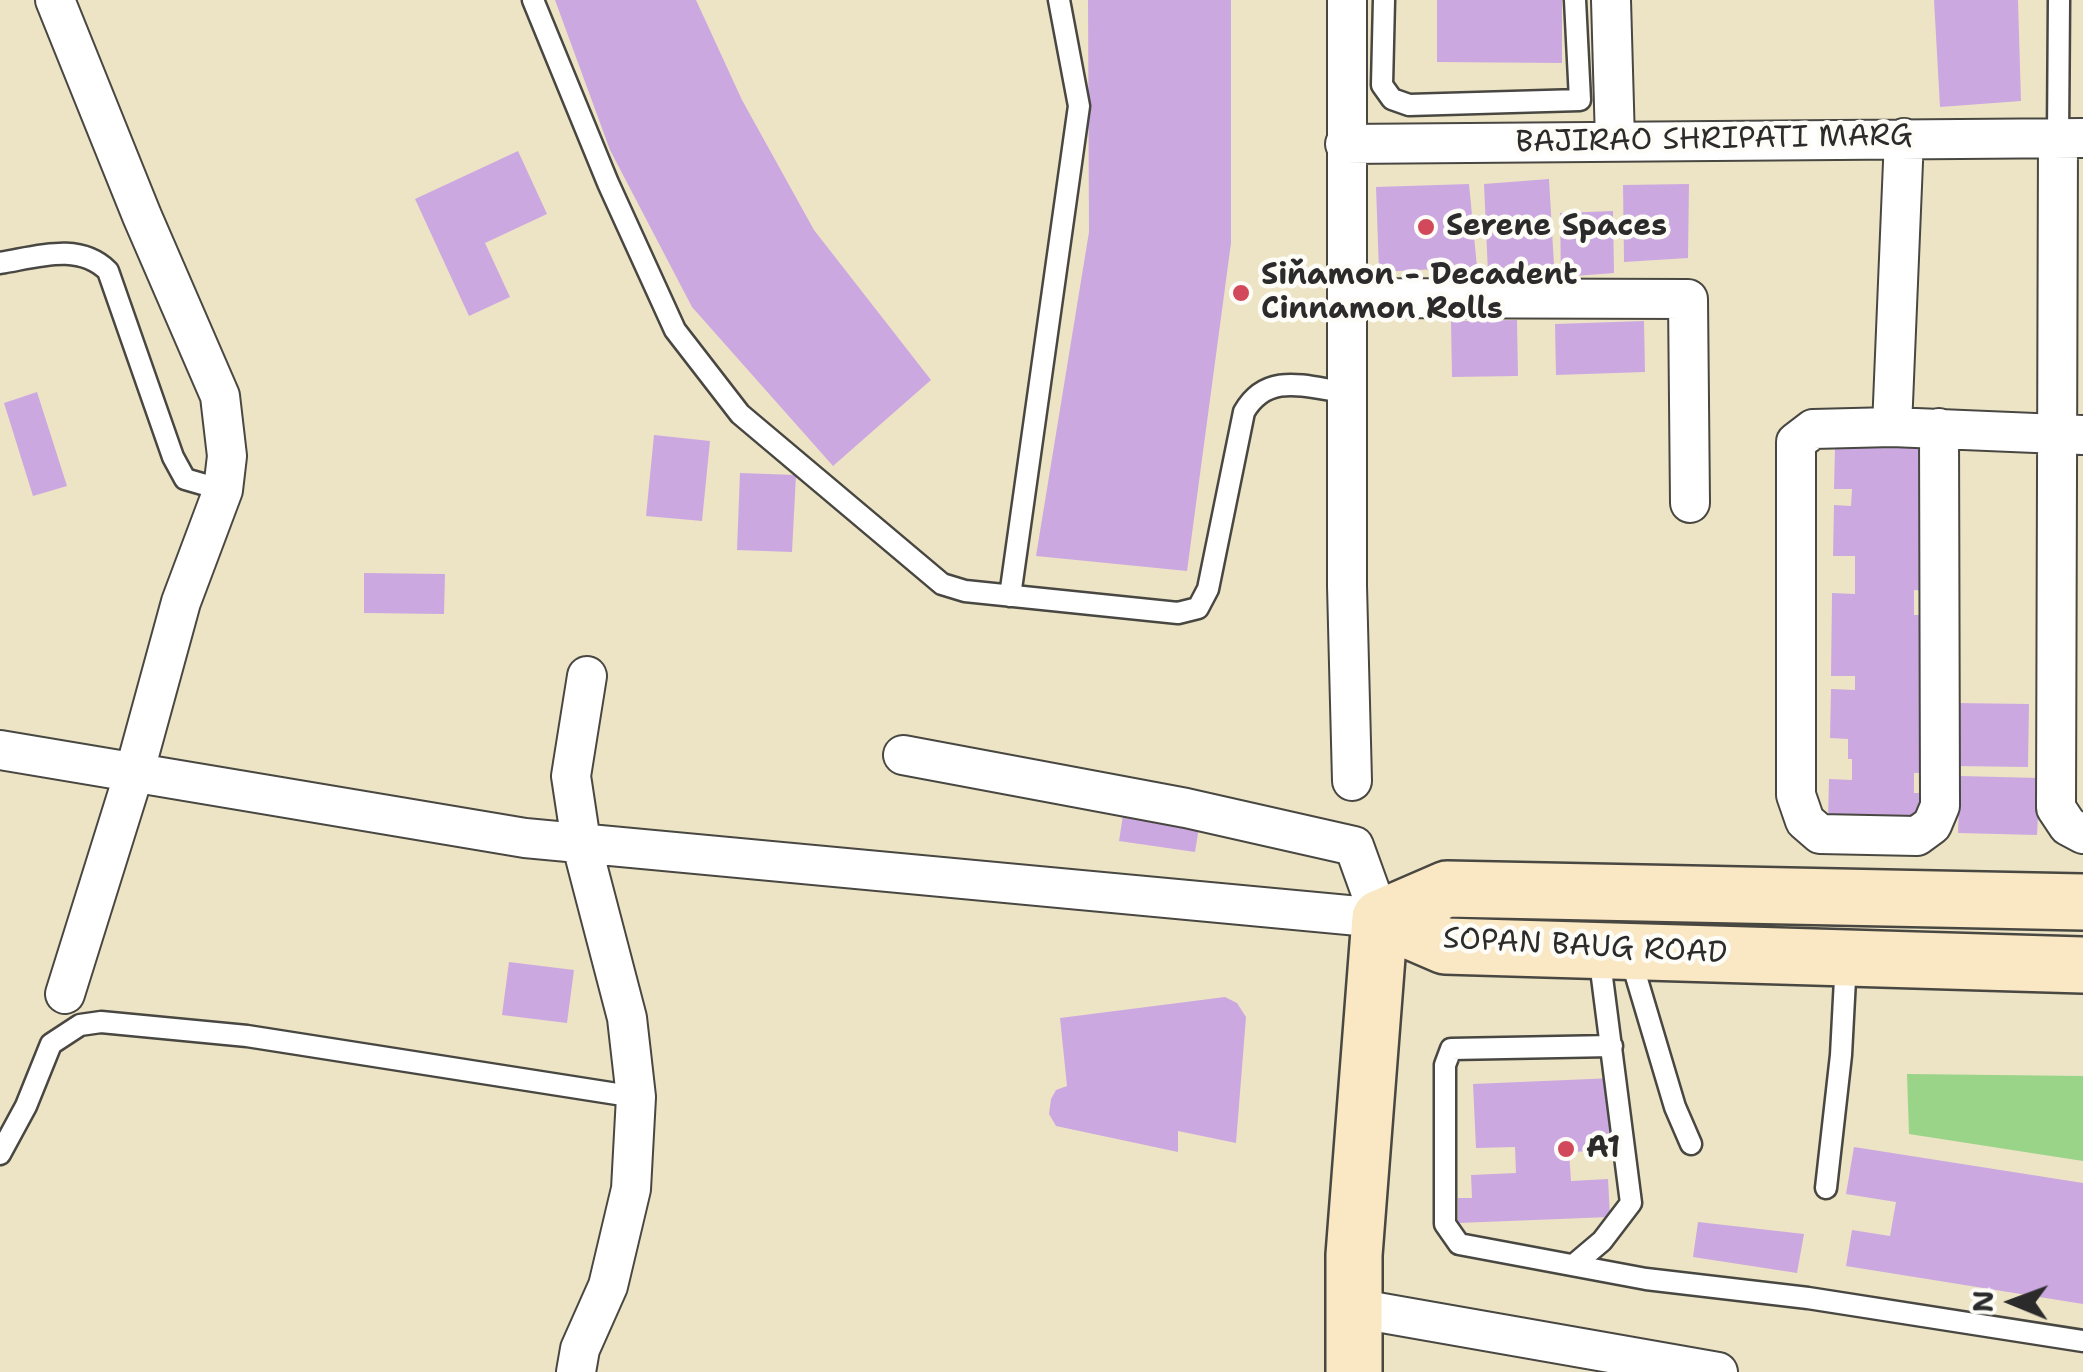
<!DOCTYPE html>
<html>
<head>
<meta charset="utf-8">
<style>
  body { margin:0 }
  #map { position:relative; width:2083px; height:1372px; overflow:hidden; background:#ede4c5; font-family:"Shantell Sans",sans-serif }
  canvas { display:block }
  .north { position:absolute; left:1963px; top:1252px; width:100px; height:100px; -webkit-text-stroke:8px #fdfcf7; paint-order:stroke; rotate:271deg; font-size:28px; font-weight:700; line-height:40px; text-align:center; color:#2b2b2b }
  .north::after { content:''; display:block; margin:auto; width:35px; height:45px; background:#2b2b2b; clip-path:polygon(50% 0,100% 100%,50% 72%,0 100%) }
</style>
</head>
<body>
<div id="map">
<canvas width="2083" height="1372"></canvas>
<div class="north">N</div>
</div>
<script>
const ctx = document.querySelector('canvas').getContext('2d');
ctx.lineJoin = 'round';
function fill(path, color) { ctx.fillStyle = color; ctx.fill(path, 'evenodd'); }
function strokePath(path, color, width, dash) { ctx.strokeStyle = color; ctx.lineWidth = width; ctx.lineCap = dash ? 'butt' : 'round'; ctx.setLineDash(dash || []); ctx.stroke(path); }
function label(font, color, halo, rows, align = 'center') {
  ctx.font = font + ' "Shantell Sans",sans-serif'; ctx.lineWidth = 9; ctx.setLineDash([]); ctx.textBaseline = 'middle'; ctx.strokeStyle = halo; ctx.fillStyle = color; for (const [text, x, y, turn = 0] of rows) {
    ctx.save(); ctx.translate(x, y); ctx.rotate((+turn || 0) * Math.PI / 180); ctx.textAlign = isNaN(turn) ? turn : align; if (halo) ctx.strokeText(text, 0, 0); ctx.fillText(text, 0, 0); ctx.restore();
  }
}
fill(new Path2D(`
  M1907,1074L2083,1076V1161L1909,1134Z`), '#99d488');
fill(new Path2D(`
  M555,0H696L742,100L814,230L931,380L833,466L692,307L610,150Z
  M1088,0H1231V243L1187,571L1036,556L1089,232Z
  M1437,0H1562V63L1437,62Z
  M1934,0H2018L2021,101L1940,107Z
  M518,151L547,214L485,243L510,297L469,316L415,199Z
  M1549,179L1554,265L1488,273L1484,184Z
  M1469,184L1477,267L1379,272L1376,187Z
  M1689,184L1688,258L1624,262L1623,185Z
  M1613,211L1614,273L1561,277L1560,213Z
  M1517,320L1518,376L1452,377L1451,321Z
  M1644,321L1645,372L1556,375L1555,324Z
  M37,392L67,486L33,496L4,403Z
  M654,435L710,441L702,521L646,516Z
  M1835,446L1931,448L1928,591L1914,590V615H1928L1925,773H1914V793H1925L1924,823L1828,821L1829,779L1852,780V759H1848V739L1830,738L1831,689L1855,690V676H1831L1832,593L1855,594V556H1833L1834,505L1851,506L1852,489H1834Z
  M740,473L796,475L792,552L737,550Z
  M364,573L445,574L444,614L364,613Z
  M1955,703L2029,704L2028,767L1954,766Z
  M1960,776L2040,778L2037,835L1958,833Z
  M1124,809L1200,821L1195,852L1119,841Z
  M509,962L574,970L567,1023L502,1015Z
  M1225,997L1237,1003L1246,1017L1236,1143L1178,1131V1152L1056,1126L1049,1114L1051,1099L1056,1090L1067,1086L1060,1018Z
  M1614,1078L1617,1150L1569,1152L1571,1181L1608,1179L1610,1217L1458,1223V1198H1472L1471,1175L1516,1173L1515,1147L1476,1148L1473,1084Z
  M1854,1147L2083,1183V1304L1846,1266L1852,1230L1890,1236L1896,1202L1846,1194Z
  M1698,1222L1804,1234L1797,1273L1693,1257Z`), '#cca8e1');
const lane = new Path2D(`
  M533,0L608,183L675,330L740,414L942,584L965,591L1178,613L1198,608L1208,589L1244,412C1268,370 1308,388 1350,393
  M1384,0L1382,85L1392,99L1409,105L1580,100L1575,0
  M2058,137L2059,0
  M0,263C37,257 79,242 108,271L173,457L185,479L223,490
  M1010,596L1079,106L1059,0
  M1630,956L1675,1107L1691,1144
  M1612,1046L1451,1049L1445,1065V1224L1459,1244L1646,1279L1808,1298L2083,1341
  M0,1154L26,1106L51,1044L80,1025L101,1022L247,1036L636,1097
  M1826,1188L1841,1055L1846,960
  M1576,1263L1602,1241L1631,1203L1599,954`);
const street = new Path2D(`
  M55,0L142,216L220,396L227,456L223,490L181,602L135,770L65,994
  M1347,0V586L1352,781
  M1611,0L1615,141
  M2058,137L2056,808L2068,826L2083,834
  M1904,138L1892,427L2083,435
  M1345,144L2083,138
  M1348,298L1688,299L1690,503
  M1892,427L1813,429L1796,442V795L1805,821L1820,834L1917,836L1932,825L1940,806L1939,428
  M0,750L525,838L1380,918L1354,846L1186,808L903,755
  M1354,1308L1718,1372
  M576,1372L580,1349L608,1286L631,1189L636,1097L627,1018L581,842L571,776L587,676`);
const secondary = new Path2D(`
  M1380,918L1447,889L2083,902
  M1380,918L1445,946L2083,965
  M1354,1372V1255L1380,918`);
strokePath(lane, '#484742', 25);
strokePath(street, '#484742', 42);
strokePath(secondary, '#484742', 60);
strokePath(lane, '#fff', 20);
strokePath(street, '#fff', 38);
strokePath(secondary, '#fae7c3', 55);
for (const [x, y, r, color] of [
  [1426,227,10,"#d1495b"],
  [1241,293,10,"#d1495b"],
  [1566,1149,10,"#d1495b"]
]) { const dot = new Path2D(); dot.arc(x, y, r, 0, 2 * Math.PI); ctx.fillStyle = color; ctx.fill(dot); strokePath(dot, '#fdfcf7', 4); }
label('30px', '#2b2b2b', '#fdfcf7', [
  ["BAJIRAO SHRIPATI MARG",1714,140,-1],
  ["SOPAN BAUG ROAD",1585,947,3]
]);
label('bold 30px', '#2b2b2b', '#fdfcf7', [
  ["Serene Spaces",1446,227],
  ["Siňamon - Decadent",1261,276],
  ["Cinnamon Rolls",1261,310],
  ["A1",1586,1149]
], 'left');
</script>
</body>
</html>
